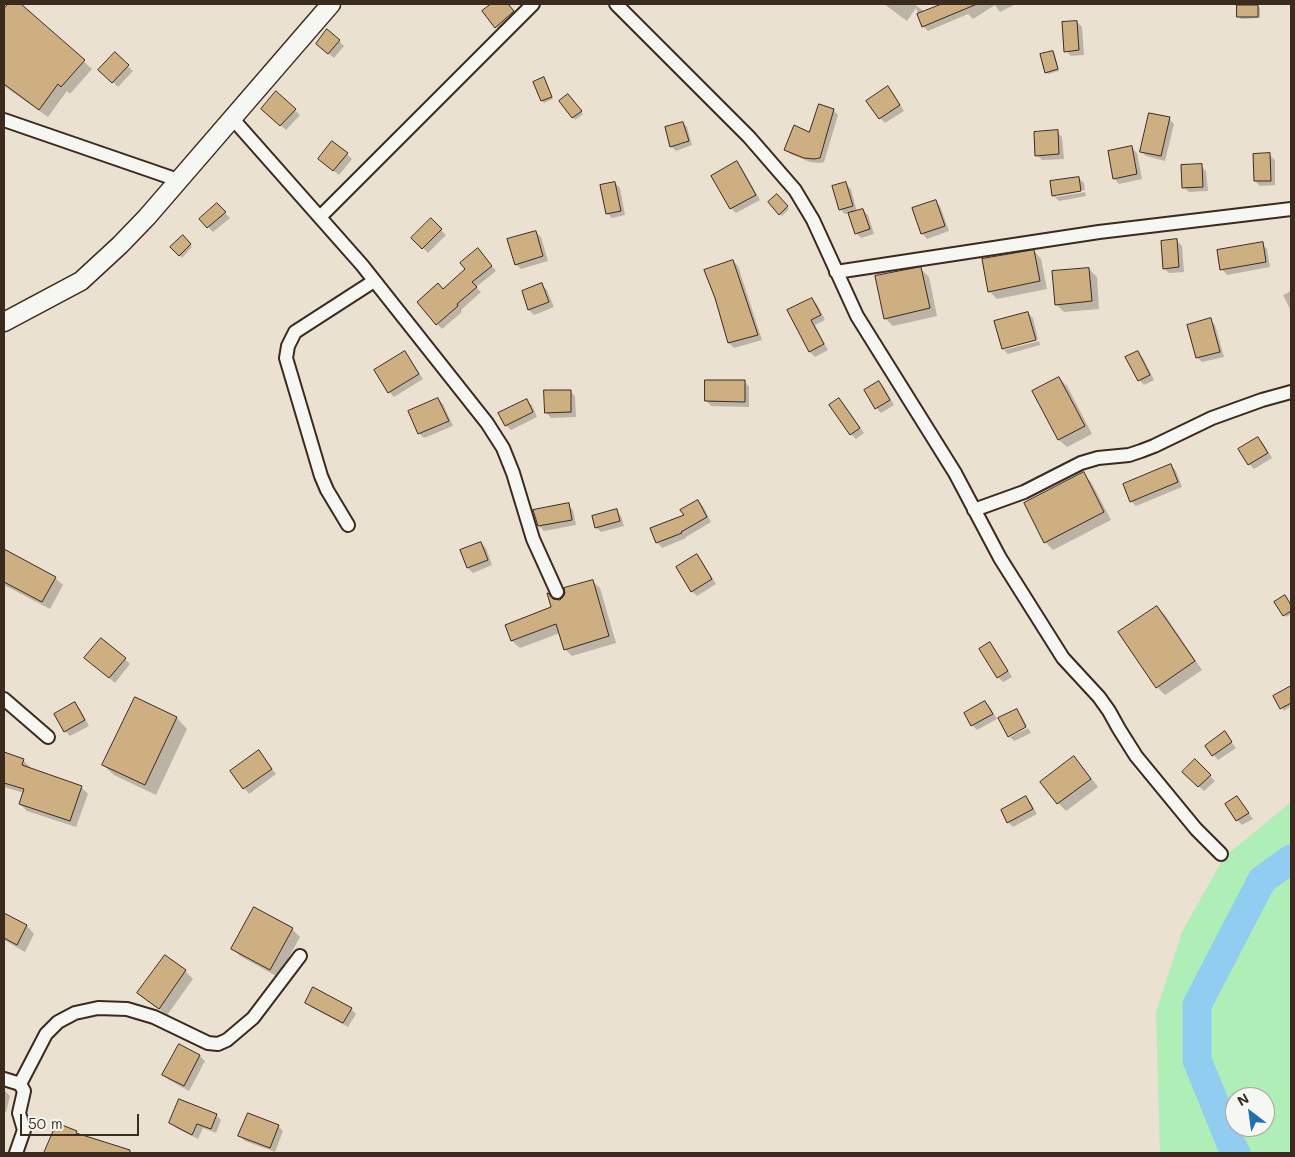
<!DOCTYPE html>
<html>
<head>
<meta charset="utf-8">
<style>
  body { margin:0 }
  #map { position:relative; width:1295px; height:1157px; overflow:hidden; background:#eae1d0; font-family:Mali,sans-serif }
  canvas { display:block }
  .frame { position:absolute; inset:0; border:5px solid #3b2a1e; pointer-events:none }
  .north { position:absolute; left:1225px; top:1087px; width:50px; height:50px; box-sizing:border-box; background:#f6f6f2; border:1px solid #aba49d; border-radius:50%; rotate:330deg; font-size:14px; font-weight:700; line-height:20px; text-align:center; color:#3b2a1e }
  .north::after { content:''; display:block; margin:auto; width:18px; height:22px; background:#1f6fb2; clip-path:polygon(50% 0,100% 100%,50% 72%,0 100%) }
  .scale { position:absolute; left:20px; top:1114px; width:119px; height:22px; box-sizing:border-box; border:2px solid #3b2a1e; border-top:0; padding-left:6px; font-size:15px; line-height:18px; white-space:nowrap; color:#3b2a1e; -webkit-text-stroke:4px #f6f6f2; paint-order:stroke }
</style>
</head>
<body>
<div id="map">
<canvas width="1295" height="1157"></canvas>
<div class="frame"></div>
<div class="north">N</div>
<div class="scale">50 m</div>
</div>
<script>
const ctx = document.querySelector('canvas').getContext('2d');
ctx.lineJoin = 'round';
function fill(path, color) { ctx.fillStyle = color; ctx.fill(path, 'evenodd'); }
function strokePath(path, color, width, dash) { ctx.strokeStyle = color; ctx.lineWidth = width; ctx.lineCap = dash ? 'butt' : 'round'; ctx.setLineDash(dash || []); ctx.stroke(path); }
fill(new Path2D(`
  M1291,802V1153H1160L1156,1012L1182,932L1224,857ZM1235,1097H1265V1127H1235Z`), '#afeeb6');
fill(new Path2D(`
  M10,4H19L92,69L70,94L67,91L48,117L4,86V11Z
  M493,4H507L518,17L501,32L483,11Z
  M884,4H914L925,12L945,4H1016L1000,12L995,5L973,19L968,14L928,31L923,26L916,8L907,21Z
  M1258,6L1260,8V18L1241,19L1238,16Z
  M1077,22L1082,27L1084,55L1071,56L1066,51Z
  M339,41L344,46L334,58L323,49Z
  M1053,53L1055,55L1059,71L1048,74L1046,72Z
  M115,54L133,71L118,87L100,70Z
  M544,79L546,81L553,99L544,103L542,101Z
  M888,88L893,93L904,111L885,123L880,118Z
  M570,98L583,114L575,120L561,101Z
  M295,110L300,115L286,130L267,114Z
  M833,110L838,115L824,162L819,163L810,162L790,154L785,150L810,133Z
  M1169,119L1174,124L1165,161L1146,156L1141,151Z
  M683,123L687,127L692,145L676,151L671,146Z
  M1057,132L1062,137L1064,159L1042,160L1037,155Z
  M1132,148L1137,153L1142,179L1119,184L1114,178Z
  M347,154L352,159L339,175L325,164Z
  M1269,155L1275,160V185L1260,186L1255,181Z
  M737,163L742,168L760,200L736,213L731,208Z
  M1201,166L1206,171L1208,191L1189,192L1184,187Z
  M1079,178L1084,183L1085,190L1056,194V197L1085,192L1086,196L1059,201L1054,196Z
  M615,183L620,188L625,215L612,218L607,213Z
  M846,184L851,189L857,212L863,210L868,215L874,234L861,238L856,233L850,213L845,214L840,209Z
  M777,196L789,209L782,216L770,203Z
  M935,201L940,206L949,231L927,239L922,233Z
  M217,205L230,218L213,232L201,219Z
  M431,220L446,235L428,253L413,238Z
  M536,232L541,237L548,261L521,269L516,264Z
  M183,237L192,247L182,258L172,247Z
  M1177,241L1182,246L1184,272L1169,273L1164,268Z
  M1262,244L1267,249L1270,267L1227,275L1222,269Z
  M1034,251L1041,259L1047,289L997,299L989,291Z
  M483,255L496,271L476,287L481,292L461,310L462,312L442,329L437,324L444,290Z
  M733,261L738,266L762,340L734,348L729,343L716,298Z
  M921,269L929,277L937,316L893,326L885,318Z
  M1089,269L1097,277L1099,309L1064,312L1056,304Z
  M542,285L547,290L554,307L534,315L529,310L524,291Z
  M1291,291V311L1283,295Z
  M812,299L817,304L825,320L815,325L828,350L815,357L810,352L788,311Z
  M1028,313L1033,318L1038,339L1004,347V350L1039,341L1040,345L1008,354L1003,349L996,322Z
  M1210,320L1215,325L1224,357L1202,362L1197,357Z
  M404,352L409,357L423,379L394,397L389,392Z
  M1138,353L1143,358L1154,380L1144,385L1139,380Z
  M1059,378L1067,386L1092,434L1067,447L1059,440L1034,392Z
  M744,381L749,387V407L711,406L706,400Z
  M879,382L884,387L894,405L881,413L876,408Z
  M570,391L575,396L576,417L551,418L546,412Z
  M438,399L443,404L453,426L424,438L419,433Z
  M839,399L844,404L864,433L856,439L851,434Z
  M526,400L532,405L537,417L511,430L506,425Z
  M1258,438L1263,443L1272,458L1254,469L1249,464Z
  M1171,466L1176,471L1182,487L1136,506L1131,501Z
  M1083,474L1091,482L1111,520L1053,550L1045,542Z
  M698,501L703,506L711,522L686,537V538L662,548L657,542L685,516Z
  M568,505L573,510L576,525L544,531L539,526Z
  M616,510L621,516L624,526L601,532L596,527Z
  M481,543L486,548L492,565L473,573L468,568L461,551Z
  M4,551L55,578L63,585L50,609L4,585Z
  M697,556L702,561L716,584L697,596L692,591Z
  M592,581L600,588L616,643L572,656L565,649L560,633L520,648L512,641L507,626L553,608L554,600L560,601Z
  M1287,598L1291,605V614L1286,617L1275,602Z
  M1157,607L1165,615L1202,670L1165,695L1157,687Z
  M990,644L995,649L1012,677L1003,682L998,677Z
  M86,658L125,659L130,664L115,683Z
  M1287,693L1291,701V706L1284,711L1275,697Z
  M135,699L177,718L187,729L156,795L114,775L103,765Z
  M985,702L990,707L997,719L977,730L972,725Z
  M75,704L80,709L89,726L70,736L65,731Z
  M1016,710L1021,715L1027,726L1009,735Z
  M1028,728L1031,733L1014,741L1010,737Z
  M1224,733L1236,748L1218,760L1206,746Z
  M259,752L276,774L249,794L232,771Z
  M4,754L23,760L30,767L29,769L81,787L88,794L76,827L27,811L20,804L24,793L4,787Z
  M1074,758L1082,766L1098,787L1066,811L1058,803Z
  M1195,761L1215,781L1204,791L1184,772Z
  M1026,798L1031,803L1037,814L1013,827L1008,822Z
  M1237,798L1242,803L1253,819L1242,825L1237,820L1227,804Z
  M4,914L27,926L34,934L25,952L4,940Z
  M292,929L300,937L278,977L240,956L233,949Z
  M165,957L185,971L193,979L167,1015L147,1001L139,993Z
  M306,1002L351,1009L356,1014L348,1027L311,1007Z
  M180,1046L200,1056L205,1061L189,1091L169,1080L164,1075Z
  M4,1090L10,1096L6,1112H4Z
  M216,1115L221,1120L216,1133L203,1128L198,1139L176,1128L171,1123Z
  M58,1124L76,1132L80,1136L122,1153H45Z
  M278,1126L283,1131L275,1152L245,1141L240,1136Z`), '#0003');
strokePath(new Path2D(`
  M1236,1153L1232,1146L1197,1060V1005L1262,880L1291,859`), '#91ccf1', 29);
const building = new Path2D(`
  M8,4H21L85,60L61,87L58,84L39,110L4,84V9Z
  M491,4H508L514,11L495,28L482,11Z
  M942,4H977L922,27L917,14Z
  M1237,5H1258V17H1237Z
  M1077,21L1079,50L1064,52L1062,22Z
  M327,29L340,40L328,54L316,44Z
  M1053,51L1058,69L1045,73L1040,54Z
  M115,52L129,65L112,83L98,70Z
  M544,77L552,97L541,101L533,82Z
  M888,86L900,105L879,119L866,101Z
  M276,91L296,109L280,126L261,109Z
  M568,94L582,111L572,118L559,101Z
  M819,104L834,109L820,158L814,159L804,158L784,150L794,125L809,132Z
  M1149,113L1170,117L1161,156L1140,152Z
  M683,122L689,141L670,147L665,127Z
  M1058,130L1059,154L1035,156L1034,132Z
  M332,141L348,153L333,171L318,159Z
  M1132,146L1137,174L1113,179L1108,151Z
  M1270,153L1271,181H1254L1253,154Z
  M737,161L756,195L730,209L711,176Z
  M1202,164L1203,187L1182,188L1181,165Z
  M1079,177L1081,191L1052,196L1050,181Z
  M615,182L621,211L606,214L600,185Z
  M846,182L853,206L839,210L832,186Z
  M777,194L788,206L779,215L768,202Z
  M936,200L945,226L921,234L912,208Z
  M217,203L226,212L207,228L199,219Z
  M863,209L870,229L855,234L848,213Z
  M431,218L442,229L422,249L411,238Z
  M536,231L543,256L515,265L507,239Z
  M183,235L191,244L179,256L170,247Z
  M1177,239L1179,267L1163,269L1161,241Z
  M1263,242L1266,262L1220,270L1217,250Z
  M478,248L492,266L472,282L477,287L457,304L458,306L436,325L417,302L438,283L443,289L465,269L460,263Z
  M1034,250L1040,281L988,292L982,259Z
  M733,260L758,335L728,343L715,298L704,270Z
  M921,267L930,308L884,319L875,276Z
  M1089,268L1092,301L1055,305L1052,271Z
  M542,283L549,302L528,310L522,291Z
  M812,298L821,315L811,320L824,344L809,352L787,310Z
  M1028,312L1036,340L1002,349L994,321Z
  M1211,318L1220,352L1196,358L1187,325Z
  M405,351L419,374L388,393L374,370Z
  M1138,351L1150,375L1138,381L1125,357Z
  M1059,377L1085,426L1058,440L1032,391Z
  M705,380H745V402L705,401Z
  M879,381L890,400L875,409L864,390Z
  M544,390H571V412L545,413Z
  M438,398L449,421L418,434L408,411Z
  M839,398L860,428L850,435L829,405Z
  M527,399L533,412L505,426L498,413Z
  M1258,437L1268,453L1248,465L1238,449Z
  M1171,464L1178,482L1130,502L1123,484Z
  M1084,472L1104,512L1044,543L1024,503Z
  M698,500L707,517L681,532L682,533L656,543L650,528L684,515L680,510Z
  M569,503L572,520L538,526L533,510Z
  M617,509L620,521L595,528L592,516Z
  M481,542L488,560L467,568L460,550Z
  M4,549L56,577L42,602L4,582Z
  M697,554L712,579L691,592L676,567Z
  M593,580L609,636L564,650L556,624L511,641L505,625L551,607L547,593H548L553,599L560,600L563,597L565,593L564,588Z
  M1285,595L1291,605V611L1283,616L1274,602Z
  M1157,606L1195,661L1156,688L1118,632Z
  M101,638L126,658L109,678L84,658Z
  M990,642L1008,671L997,678L979,649Z
  M1291,686V703L1280,709L1273,696Z
  M135,697L177,717L145,785L102,765Z
  M985,701L993,714L971,726L964,713Z
  M75,702L85,720L64,732L54,714Z
  M1017,709L1026,727L1008,737L998,718Z
  M1225,731L1232,742L1212,756L1205,746Z
  M259,750L272,769L243,789L230,771Z
  M4,752L24,759L22,765L82,786L70,821L19,804L24,789L4,783Z
  M1074,756L1091,779L1057,804L1040,782Z
  M1195,759L1211,775L1198,787L1182,772Z
  M1026,796L1033,809L1007,823L1001,810Z
  M1237,796L1249,813L1236,821L1225,804Z
  M254,907L293,928L270,970L231,949Z
  M4,913L27,925L17,945L4,938Z
  M165,955L186,970L159,1009L137,993Z
  M313,987L352,1008L343,1023L305,1003Z
  M179,1044L200,1055L184,1086L162,1075Z
  M179,1099L217,1114L211,1129L197,1124L192,1135L169,1123Z
  M248,1113L279,1125L270,1148L238,1136Z
  M57,1123L77,1131L76,1133L130,1150V1153H44Z`);
fill(building, '#ceaf82');
strokePath(building, '#3b2a1e', 1);
const minor = new Path2D(`
  M616,4L749,137L795,190L813,220L857,316L955,473L1000,558L1063,658L1099,697L1109,711L1119,729L1136,756L1196,829L1221,854
  M232,118L362,265L487,423L503,448L513,473L533,539L557,592
  M4,120L178,180
  M320,217L533,4
  M836,272L1099,232L1291,209
  M974,510L1024,492L1081,463L1098,458L1129,455L1141,451L1154,446L1212,418L1262,400L1291,392
  M348,525L327,490L321,476L286,358L288,346L295,332L374,281
  M4,699L48,737
  M4,1079L20,1084L24,1091L19,1113L24,1130L16,1153
  M20,1084L46,1034L58,1022L75,1013L98,1008L127,1009L154,1017L208,1043L218,1044L227,1040L253,1018L300,956`);
const secondary = new Path2D(`
  M4,322L81,281L120,245L147,217L331,4`);
strokePath(minor, '#3b2a1e', 16);
strokePath(secondary, '#3b2a1e', 21);
strokePath(minor, '#f6f6f2', 12);
strokePath(secondary, '#f6f6f2', 18);
</script>
</body>
</html>
